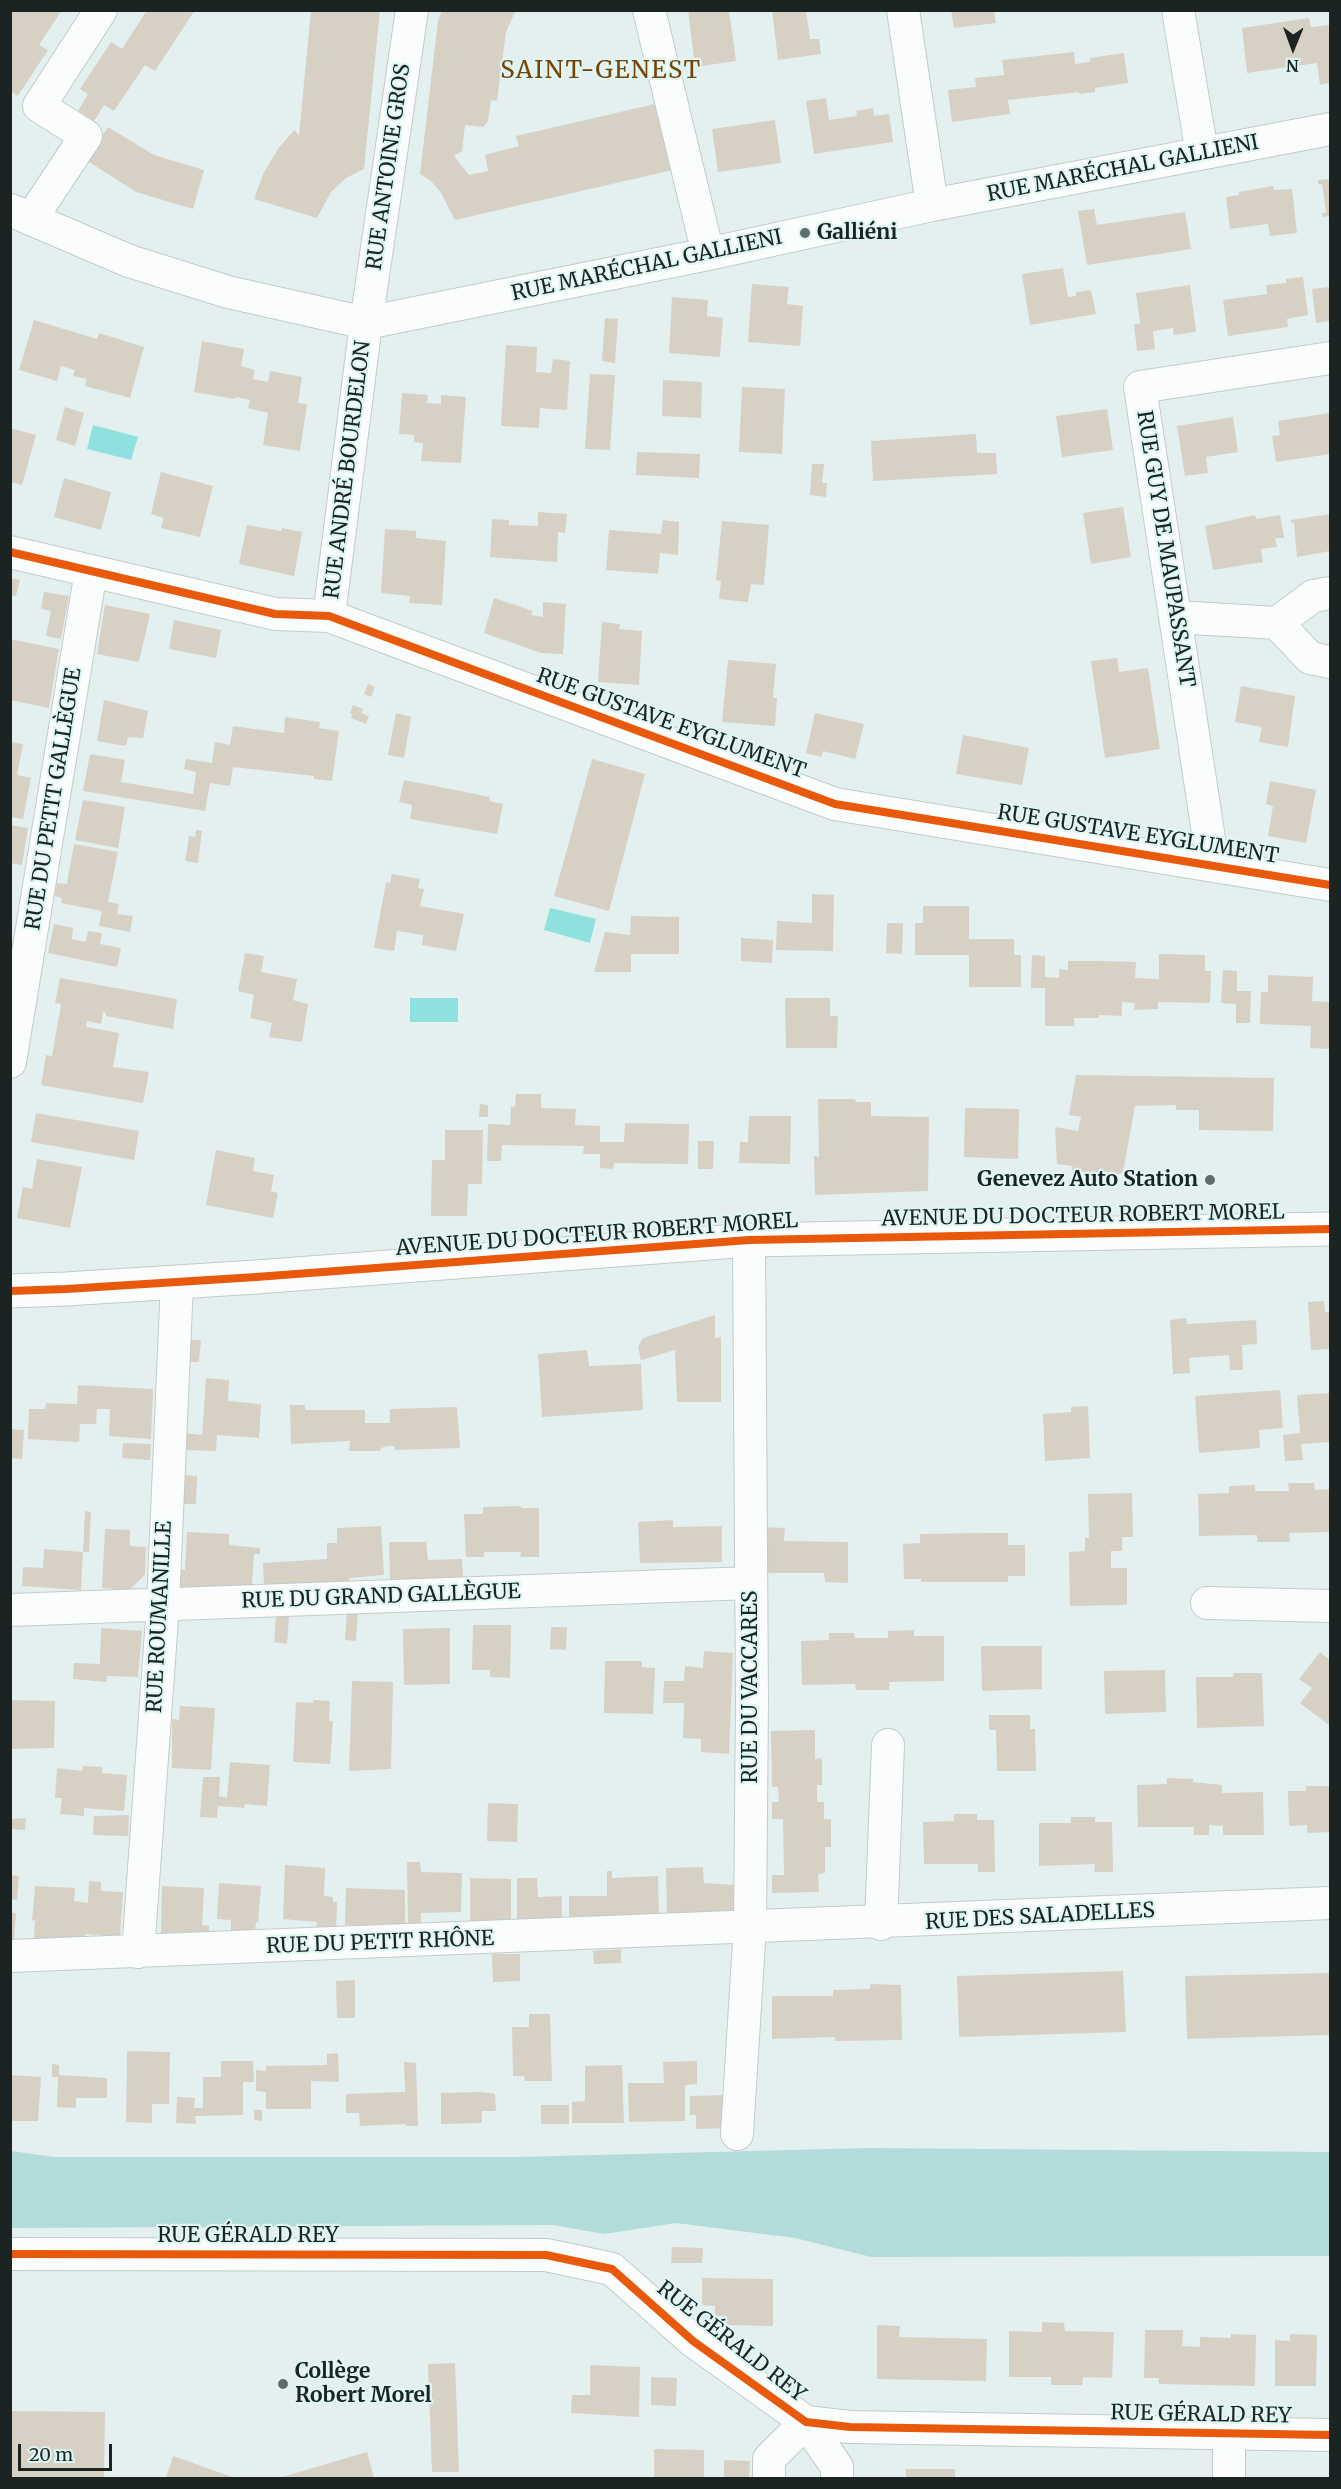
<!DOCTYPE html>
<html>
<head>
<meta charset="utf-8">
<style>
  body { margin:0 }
  #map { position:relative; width:1341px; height:2489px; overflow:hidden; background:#e4f0f0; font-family:Merriweather,serif }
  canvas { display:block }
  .frame { position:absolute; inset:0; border:12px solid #1b2423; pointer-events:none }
  .north { position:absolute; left:1263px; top:18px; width:60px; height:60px; -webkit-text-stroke:4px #def6f4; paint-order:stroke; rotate:181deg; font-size:16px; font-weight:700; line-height:24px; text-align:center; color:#1b2423 }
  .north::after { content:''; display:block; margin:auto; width:21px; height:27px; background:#1b2423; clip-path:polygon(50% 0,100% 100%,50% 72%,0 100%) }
  .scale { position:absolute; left:18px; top:2444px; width:94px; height:27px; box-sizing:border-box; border:3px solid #1b2423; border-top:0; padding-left:8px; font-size:18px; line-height:21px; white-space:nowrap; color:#1b2423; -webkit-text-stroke:4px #def6f4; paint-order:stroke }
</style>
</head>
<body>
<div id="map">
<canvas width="1341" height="2489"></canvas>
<div class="frame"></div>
<div class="north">N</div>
<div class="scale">20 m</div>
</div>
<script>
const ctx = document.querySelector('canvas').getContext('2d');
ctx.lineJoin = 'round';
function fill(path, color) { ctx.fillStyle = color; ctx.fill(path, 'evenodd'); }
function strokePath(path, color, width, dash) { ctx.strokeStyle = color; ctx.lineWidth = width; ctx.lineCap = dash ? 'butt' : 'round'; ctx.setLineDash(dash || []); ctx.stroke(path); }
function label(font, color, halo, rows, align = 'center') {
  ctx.font = font + ' Merriweather,serif'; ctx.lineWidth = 4.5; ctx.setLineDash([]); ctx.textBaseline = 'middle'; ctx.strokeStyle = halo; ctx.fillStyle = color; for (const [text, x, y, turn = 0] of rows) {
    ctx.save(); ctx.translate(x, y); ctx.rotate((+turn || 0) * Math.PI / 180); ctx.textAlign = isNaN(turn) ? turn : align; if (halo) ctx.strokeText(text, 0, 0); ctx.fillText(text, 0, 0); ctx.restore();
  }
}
fill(new Path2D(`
  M869,2148L1330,2152V2256L871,2257L795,2238L676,2223L604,2234L553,2225L11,2228V2151L54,2157H517Z`), '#b1dcd9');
fill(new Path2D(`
  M93,425L138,437L131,460L87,449Z
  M550,908L596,919L590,943L544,930Z
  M410,998H458V1022H410Z`), '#8ee1dd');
fill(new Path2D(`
  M12,10H62L39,45L48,50L18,96L10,91Z
  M147,10H195L155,71L145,65L114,111L104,105L94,121L78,111L88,94L80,89L111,42L122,49Z
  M311,10H380L364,169L346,178L331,192L317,218L254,199L264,172L278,149L294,130L299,135Z
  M442,10H516L506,32L497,101L491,100L488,121L483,127L465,125L462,151L454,156L469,175L488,171L485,155L519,146L516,136L659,103L673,170L455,220L441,193L431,181L420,174L438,21Z
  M688,10H729L736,61L695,67Z
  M772,10H806L810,39H819L821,54L778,60Z
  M951,10H994L996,23L954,28Z
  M1309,18L1311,27L1330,25V83L1320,85L1317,63L1247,73L1242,28Z
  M1074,52L1075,64L1090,62V58L1124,53L1128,83L1095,88V92L1079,94V92L1008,100L1010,114L952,122L948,90L976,87L975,78L1004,75L1002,60Z
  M826,98L829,120L857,116L856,111L873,108L874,116L889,114L893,142L814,154L806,101Z
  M775,120L781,163L718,172L712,129Z
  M108,127L154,155L204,170L193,209L136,192L86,160Z
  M1330,179V216L1323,217L1322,213H1326L1322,184H1318V180Z
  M1273,186L1274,190L1292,189L1297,233L1270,236L1268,224L1230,229L1226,197L1239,195V192Z
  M1094,209L1097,225L1185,212L1191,249L1087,265L1078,211Z
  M1063,268L1068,297L1076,296V292L1091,290L1096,314L1030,325L1022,274Z
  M1303,277L1308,315L1287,319L1288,327L1228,336L1223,300L1267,294L1266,285L1286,283V279Z
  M752,284L789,287L787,304L803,306L800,346L748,342Z
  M1190,285L1196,332L1174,335L1173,328L1153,331L1155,349L1137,351L1134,324H1140L1136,293Z
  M1330,287V321L1316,323L1312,289Z
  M672,297L708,300L707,316L723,318L720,357L669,353Z
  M605,318L618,319L615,363L602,361Z
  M34,320L97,339L99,333L144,347L130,398L85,386L87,379L73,376L75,370L61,366L57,381L19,370Z
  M202,341L244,349L241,366L255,370L253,379L268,382L270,371L302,377L298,403L307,404L300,451L263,445L268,413L248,408L250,400L236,397L235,399L194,392Z
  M506,345L537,347L536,372L551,373L553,359L570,361L567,410L540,408L539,428L501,426Z
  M590,374L615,375L610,450L585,449Z
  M663,380L702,382L701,418L662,416Z
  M742,387L785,389L782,454L739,452Z
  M402,393L428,395L427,403L441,404V395L466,397L461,463L421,461L423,443L414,442V435L399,434Z
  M65,407L84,413L75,446L56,440Z
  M1107,409L1113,450L1062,457L1056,416Z
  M1330,413V454L1276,462L1272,436L1280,435L1278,421Z
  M1233,417L1238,452L1206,457L1208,473L1185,476L1177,426Z
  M10,428L36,435L22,485L10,482Z
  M976,434L977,453H996L997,474L873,481L871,441Z
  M637,452L700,454L699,478L636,475Z
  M812,464H824L822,483H827L826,497L810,495Z
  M161,472L213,486L200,537L161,528L164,518L151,514Z
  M64,478L111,492L101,530L54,517Z
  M1123,507L1131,557L1091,564L1083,513Z
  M538,512L567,514L565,533L558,532L557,562L490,557L492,519L509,520V525L538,526Z
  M1330,514V551L1297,557L1294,522L1291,523V520Z
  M1255,515L1256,519L1280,515L1284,538H1275L1277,547L1261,549L1263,562L1213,570L1205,526Z
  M663,520L679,522L678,555L660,553L658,574L606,570L609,530L661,534Z
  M722,521L769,525L764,585L751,584L748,602L719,599L721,581L716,580Z
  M247,525L281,531L282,528L302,532L294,576L239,564Z
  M385,529L416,531V538L446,541L442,605L409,603L410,596L381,593Z
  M10,578L20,580L16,596L10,595Z
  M44,592L69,596L61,639L46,636L51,611L41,609Z
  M494,598L533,611L531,615L543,617V602L566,604L563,654L541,653L484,633Z
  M105,605L150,614L139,662L97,654Z
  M174,620L221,630L216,658L169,649Z
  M602,622L620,624L619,629L642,631L639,685L598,682Z
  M10,639L59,649L49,708L10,700Z
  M1117,658L1119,672L1148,668L1160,749L1105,758L1091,661Z
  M728,660L776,664L773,698H777L775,726L722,722Z
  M368,684L375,687L371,697L364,694Z
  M1241,686L1295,696L1288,747L1259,742L1262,727L1235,722Z
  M104,700L148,711L143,738L128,737L126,746L97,741Z
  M353,705L363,709L361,713L369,716L366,724L351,718L352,715L350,713Z
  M396,713L411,717L404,758L388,755Z
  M815,713L864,724L855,759L823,751L821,757L806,753Z
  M285,717L320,722L319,728L339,731L332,781L314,779V776L233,767L230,786L210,783L205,811L83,791L90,754L125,760L121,782L193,794L196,772L184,769L186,759L212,763L215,742L230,745L233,726L284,733Z
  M963,735L1029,748L1022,785L956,774Z
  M10,742L23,744L17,775L31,778L23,819L10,817Z
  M592,759L645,774L609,911L554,896Z
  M404,780L490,797L489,801L503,804L497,834L410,819L412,805L399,802Z
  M1270,781L1316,790L1306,843L1268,836L1273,806L1266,804Z
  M83,800L125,807L118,848L75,840Z
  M10,825L28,828L22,865L10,863Z
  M196,830L202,831L198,863L185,861L189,836L195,837Z
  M74,844L118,852L108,902L119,904L117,914L133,916L130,932L99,926L102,911L61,903L62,898L55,896L57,883L67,884Z
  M392,874L420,879L418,888L424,889L420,906L464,914L456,951L422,945L423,935L397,931L394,951L374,948L386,882L390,883Z
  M812,894L834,895L833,951L776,950L777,921L812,923Z
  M923,906H969V939H1014V955H1021V987H969V955H915V923H923Z
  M631,916L679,917V954H631V972H594L605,932L630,935Z
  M887,923H903L902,954L886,953Z
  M54,924L73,928L72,939L86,942L88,931L102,933L100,944L121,948L117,967L48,953Z
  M741,938L773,940L772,963L741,961Z
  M245,953L264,956L261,972L297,979L293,1000L308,1004L302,1042L269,1037L272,1023L250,1018L254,995L238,991Z
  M1159,954L1205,955V971H1211L1210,1003L1158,1002V1009L1134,1010L1135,1003L1122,1002V1016L1099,1015V1018H1074V1026H1045V988H1031L1032,955L1045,956V977L1059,978V969L1068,970V961H1101L1136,962L1135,978L1159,979Z
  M1223,970L1237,971V991H1251L1250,1023H1236V1004L1221,1003Z
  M1268,975L1313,977L1312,1001L1330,1002V1049L1310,1048L1311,1026L1260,1024L1261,992H1268Z
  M60,978L177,999L173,1029L106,1016V1013L103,1012L101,1024L87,1021L86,1027L119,1033L113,1067L149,1072L143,1103L41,1085L46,1055L52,1056L61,1004L55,1003Z
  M785,998H830V1016H838L837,1048H786Z
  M1076,1075L1274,1078L1273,1131L1199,1130V1110H1176V1105L1135,1106L1123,1172L1113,1177L1072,1170V1166L1057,1164L1055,1127L1078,1131L1081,1117L1069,1115Z
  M516,1094H541V1108L576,1109L575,1125L600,1126V1142H624L625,1123L689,1124L688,1164L614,1163L613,1169L600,1168V1154H583L584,1146L502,1145L501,1161H487L488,1124L510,1125L511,1106L515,1107Z
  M818,1099H855L856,1102H871V1116L929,1117L928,1191L815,1195L814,1156L819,1157Z
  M480,1104L488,1105V1117H479Z
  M965,1108L1019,1109L1018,1159L964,1157Z
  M36,1113L139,1131L134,1160L31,1142Z
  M749,1116H791L790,1164L739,1163L740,1142H748Z
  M445,1130H483L482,1184H468L467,1216H431L432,1160H445Z
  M698,1141H714L713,1169H698Z
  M216,1150L255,1158L253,1171L274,1175L271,1191L278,1193L273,1218L206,1205Z
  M37,1159L82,1167L70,1228L17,1218L23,1187L32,1189Z
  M1324,1301L1325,1312H1330V1349L1311,1350L1308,1302Z
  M715,1315V1338L721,1337V1402H677L675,1350L641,1360L638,1347L643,1338Z
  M1186,1318L1187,1324L1256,1320L1257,1344L1242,1345L1243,1370H1230L1229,1355L1189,1358L1190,1373L1173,1374L1170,1320Z
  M189,1340H201L199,1362H188Z
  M587,1350L589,1366L641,1364L643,1410L542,1417L538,1354Z
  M206,1378L229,1380L228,1401L261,1404L259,1438L217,1435L216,1451L184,1450V1433L202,1435Z
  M78,1385L153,1389L151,1439L109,1436L110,1409H97L96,1424H80L79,1442L28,1439L29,1409H45L46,1403L77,1404Z
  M1280,1390L1283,1428L1259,1430L1260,1448L1199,1453L1195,1396Z
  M1330,1393V1442L1301,1444L1303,1460L1285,1461L1283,1435L1300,1433L1297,1395Z
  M290,1405H305V1410H365V1423H390V1409L457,1407L460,1448L395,1450L394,1446H387L381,1448L380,1451H349L350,1441L291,1444Z
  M1088,1406L1090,1458L1045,1461L1043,1414L1071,1412V1407Z
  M10,1429L24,1430L22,1459L10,1458Z
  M123,1443L151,1444L150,1460L122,1458Z
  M183,1475L197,1476L196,1504H181Z
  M1288,1483H1314L1315,1490L1330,1489V1532L1289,1533L1290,1542H1257V1535L1199,1536L1198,1494L1229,1493V1486L1255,1485V1491H1289Z
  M1132,1493L1133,1537H1122V1551H1111V1568H1127V1605L1070,1606L1069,1552L1085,1551V1538H1089L1088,1494Z
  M521,1506V1508H539V1557H520L521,1552H484V1557H466L464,1514H483V1507Z
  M85,1511L91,1512L89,1552H83Z
  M673,1520V1527L722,1526V1562L640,1563L638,1522Z
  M381,1526L384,1575L349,1578V1581L264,1585L263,1563L327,1559V1543H337V1528Z
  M762,1527L785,1528L784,1541L848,1542V1583L825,1582L824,1573H762Z
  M105,1529L130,1530V1546L146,1547L145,1575L129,1590L102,1588Z
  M187,1532L229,1534V1545L260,1548V1554H254L252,1585L177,1588L178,1569L185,1570Z
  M981,1533H1008V1545H1025V1576H1008V1582H921V1579H904L903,1544L920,1543V1534Z
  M389,1542H426L428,1560L462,1559L463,1577L390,1580Z
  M44,1549L83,1552L81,1590L22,1586L23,1567L43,1568Z
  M347,1612H358L356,1641L345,1640Z
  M276,1617H289L287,1644L274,1642Z
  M473,1625H511L510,1678L490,1677V1670H472Z
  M551,1627H567L566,1650L550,1649Z
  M101,1628L142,1631L138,1677L107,1676L106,1682L73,1679L74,1663L100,1664Z
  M450,1628V1684L404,1685L403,1629Z
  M914,1630V1636H944V1681L889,1682V1690H856L855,1684L802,1685L801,1641L829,1640V1633H854L855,1638H888V1631Z
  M981,1646H1042V1689L982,1691Z
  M704,1651L733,1653L729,1754L701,1752V1739L683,1738L684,1703H663L664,1681H684L685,1666L703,1668Z
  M1320,1652L1330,1660V1726L1300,1703L1312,1688L1299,1679Z
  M605,1661H642V1667L655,1668L653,1714L604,1713Z
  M1165,1670L1166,1712L1105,1714L1104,1671Z
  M1234,1673H1262L1264,1726L1197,1728L1196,1677H1233Z
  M352,1681L393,1682L391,1769L349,1771Z
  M10,1700L55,1701L54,1748L10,1749Z
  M313,1700L330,1701L329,1721H333L330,1764L293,1762L296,1702L313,1703Z
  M180,1706L215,1708L211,1770L172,1768V1719L179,1720Z
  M989,1715H1030V1729H1035L1036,1771H997L996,1730H989Z
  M815,1730V1759L822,1758V1785H817V1802H824V1819H831V1847H825V1873L818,1874L819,1892L772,1893V1875H784L783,1819H772V1802H779L778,1787H772L771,1731Z
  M230,1762L270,1765L267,1806L245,1804L244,1808L218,1806L217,1818L200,1817L203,1777H220L219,1796L227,1798Z
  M83,1766L102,1767V1773L127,1775L124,1811L84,1808V1816L60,1814L62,1798H55L57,1768L82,1771Z
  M1167,1778L1193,1779V1782L1222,1785V1793L1263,1792L1264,1835H1223V1826L1209,1825V1835H1194V1827H1138L1137,1785L1167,1784Z
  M1306,1786H1330V1832L1307,1833V1825L1289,1826L1288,1791H1306Z
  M488,1803L518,1804L517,1842L487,1841Z
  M954,1814H977V1820H994L995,1872H978V1864H924L923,1822L954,1821Z
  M129,1815L128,1836L93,1835L94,1816Z
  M1071,1817H1095V1822H1112L1113,1872H1094L1095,1864L1039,1866V1823H1071Z
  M26,1818L25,1830L10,1829V1819Z
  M407,1862H420L421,1872L462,1873L461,1912L421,1913V1924L408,1925Z
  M285,1865L325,1868L324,1896L333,1897V1902H337L336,1929H316L317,1922L283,1919Z
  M703,1867L704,1883L735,1885V1914L667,1916L666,1868Z
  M607,1871H612V1878L658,1876L659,1916L569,1919V1896H607Z
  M10,1875L19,1876L17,1900L10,1899Z
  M470,1878L511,1879V1923H470Z
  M517,1878H537L538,1897L562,1896V1918L517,1920Z
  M89,1881L101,1882V1891L123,1892L120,1936L85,1934V1937L34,1939L35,1920L32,1921L35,1886L75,1888L74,1901L88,1903Z
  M219,1883L261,1886L258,1922H256L255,1932H231V1920L217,1919Z
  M162,1886L204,1888L202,1925L209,1926V1933L161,1935Z
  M346,1888L405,1890V1925H345Z
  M10,1912L16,1913L14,1940L10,1939Z
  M621,1949V1963L594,1964L593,1951Z
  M492,1954H520V1981L493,1982Z
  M1123,1971L1126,2032L959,2037L957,1976Z
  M1330,1973V2035L1187,2039L1185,1976Z
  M355,1980V2018H337L336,1981Z
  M870,1984L901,1985L902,2040L835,2041V2037L772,2039V1996H833V1990L870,1989Z
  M529,2014H550L552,2081H525L524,2076H513L512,2027H529Z
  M127,2051L170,2052L169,2104H152V2123L126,2122Z
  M338,2053L339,2082L311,2081V2109H266V2092L256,2091V2070L266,2071V2066L327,2065V2054Z
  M221,2061H253L254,2082H243V2115L195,2116L196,2124L176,2123L177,2097L195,2098L194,2108H203V2077H221Z
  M697,2061V2084L685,2085V2121L629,2122L628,2083H664L663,2062Z
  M404,2062L416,2063L418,2126H406V2124L360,2126L359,2113H346V2094L405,2092Z
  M52,2064L59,2065V2075L107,2078V2098H76V2108L57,2107L58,2077H52Z
  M622,2065L624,2123H572V2102L585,2101V2066Z
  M10,2075L41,2077L38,2121H10Z
  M482,2092L495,2094L496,2111H482V2123L441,2124V2093Z
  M728,2095L729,2128L696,2129V2115H690V2096Z
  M541,2105H569V2124H541Z
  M254,2110H262V2121L254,2120Z
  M672,2247L703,2248L702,2263H671Z
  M702,2278L773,2279V2326L726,2325V2316H715V2306L702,2305Z
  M1042,2322L1064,2323L1065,2331L1114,2332L1112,2378L1083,2377L1082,2385H1051V2377H1009V2331L1042,2332Z
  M877,2325L900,2326L899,2337L987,2339L986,2381L877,2379Z
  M1145,2330H1183L1182,2346L1200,2347V2337L1231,2338V2334L1256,2335L1255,2386L1159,2384V2378H1144Z
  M1290,2334L1317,2335L1316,2386H1275V2340L1290,2341Z
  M455,2363L459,2472H432L428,2364Z
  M590,2365L640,2367L639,2417L571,2413L572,2395H590Z
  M651,2377L677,2378L676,2406L651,2405Z
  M10,2411L105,2412L104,2478H10Z
  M654,2449L704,2450V2478H654Z
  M367,2452L374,2478H279Z
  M173,2456L235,2478H166Z
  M724,2460L750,2461L749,2478H724Z
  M906,2469H955V2478H906Z`), '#d7d0c5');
const minor = new Path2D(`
  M649,10L708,254
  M903,10L932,205
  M1178,10L1202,153
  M10,210L129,261L228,292L366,323L708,254L932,205L1330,129
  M31,219L86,136L39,106L101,10
  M10,552L275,614L329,616L835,804L1330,885
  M329,616L366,323L412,10
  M1175,617L1277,623L1313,596L1330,593
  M1277,623L1310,658L1330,662
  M1213,865L1140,387L1330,358
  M10,1062L91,571
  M1207,1603L1330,1606
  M10,1610L751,1583
  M881,1924L888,1745
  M138,1952L163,1605L177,1282
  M10,1956C451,1942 891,1924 1330,1903
  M737,2134L750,1927L752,1701L749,1240
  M10,2254L546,2255L612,2269L693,2341L806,2422L850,2427L1330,2435
  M769,2478V2459L806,2422L837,2467V2478
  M1229,2478V2434`);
const tertiary = new Path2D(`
  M10,1291L66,1289L256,1277L749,1240L1330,1229`);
strokePath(minor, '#c1cbcb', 34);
strokePath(tertiary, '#c1cbcb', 35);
strokePath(minor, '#fbfdfd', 32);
strokePath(tertiary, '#fbfdfd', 33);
strokePath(new Path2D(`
  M10,552L275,614L329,616L835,804L1330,885
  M10,1291L66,1289L256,1277L749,1240L1330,1229
  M10,2254L546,2255L612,2269L693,2341L806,2422L850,2427L1330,2435`), '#e8590c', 8);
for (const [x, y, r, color] of [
  [805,233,6,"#616b6b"],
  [1210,1180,6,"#616b6b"],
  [283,2384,6,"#616b6b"]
]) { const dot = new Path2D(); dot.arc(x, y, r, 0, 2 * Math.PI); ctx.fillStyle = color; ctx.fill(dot); strokePath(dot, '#def6f4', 2); }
label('21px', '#1b2423', '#def6f4', [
  ["RUE ANTOINE GROS",389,167,-82],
  ["RUE MARÉCHAL GALLIENI",1123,169,-11],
  ["RUE MARÉCHAL GALLIENI",647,266,-12],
  ["RUE ANDRÉ BOURDELON",348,470,-83],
  ["RUE GUY DE MAUPASSANT",1165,549,81],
  ["RUE GUSTAVE EYGLUMENT",671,724,20],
  ["RUE DU PETIT GALLÈGUE",54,799,-81],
  ["RUE GUSTAVE EYGLUMENT",1138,835,9],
  ["AVENUE DU DOCTEUR ROBERT MOREL",1083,1216,-1],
  ["AVENUE DU DOCTEUR ROBERT MOREL",597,1235,-4],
  ["RUE DU GRAND GALLÈGUE",381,1597,-2],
  ["RUE ROUMANILLE",160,1617,-87],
  ["RUE DU VACCARES",751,1687,-90],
  ["RUE DES SALADELLES",1040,1917,-3],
  ["RUE DU PETIT RHÔNE",380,1943,-2],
  ["RUE GÉRALD REY",248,2236],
  ["RUE GÉRALD REY",731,2342,38],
  ["RUE GÉRALD REY",1201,2415,1]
]);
label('bold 21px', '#1b2423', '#def6f4', [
  ["Galliéni",817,233],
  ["Genevez Auto Station",1198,1180,"right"],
  ["Collège",295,2372],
  ["Robert Morel",295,2396]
], 'left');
ctx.letterSpacing = '1.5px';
label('24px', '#7a4306', '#def6f4', [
  ["SAINT-GENEST",601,71]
]);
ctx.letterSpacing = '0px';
</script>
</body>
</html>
